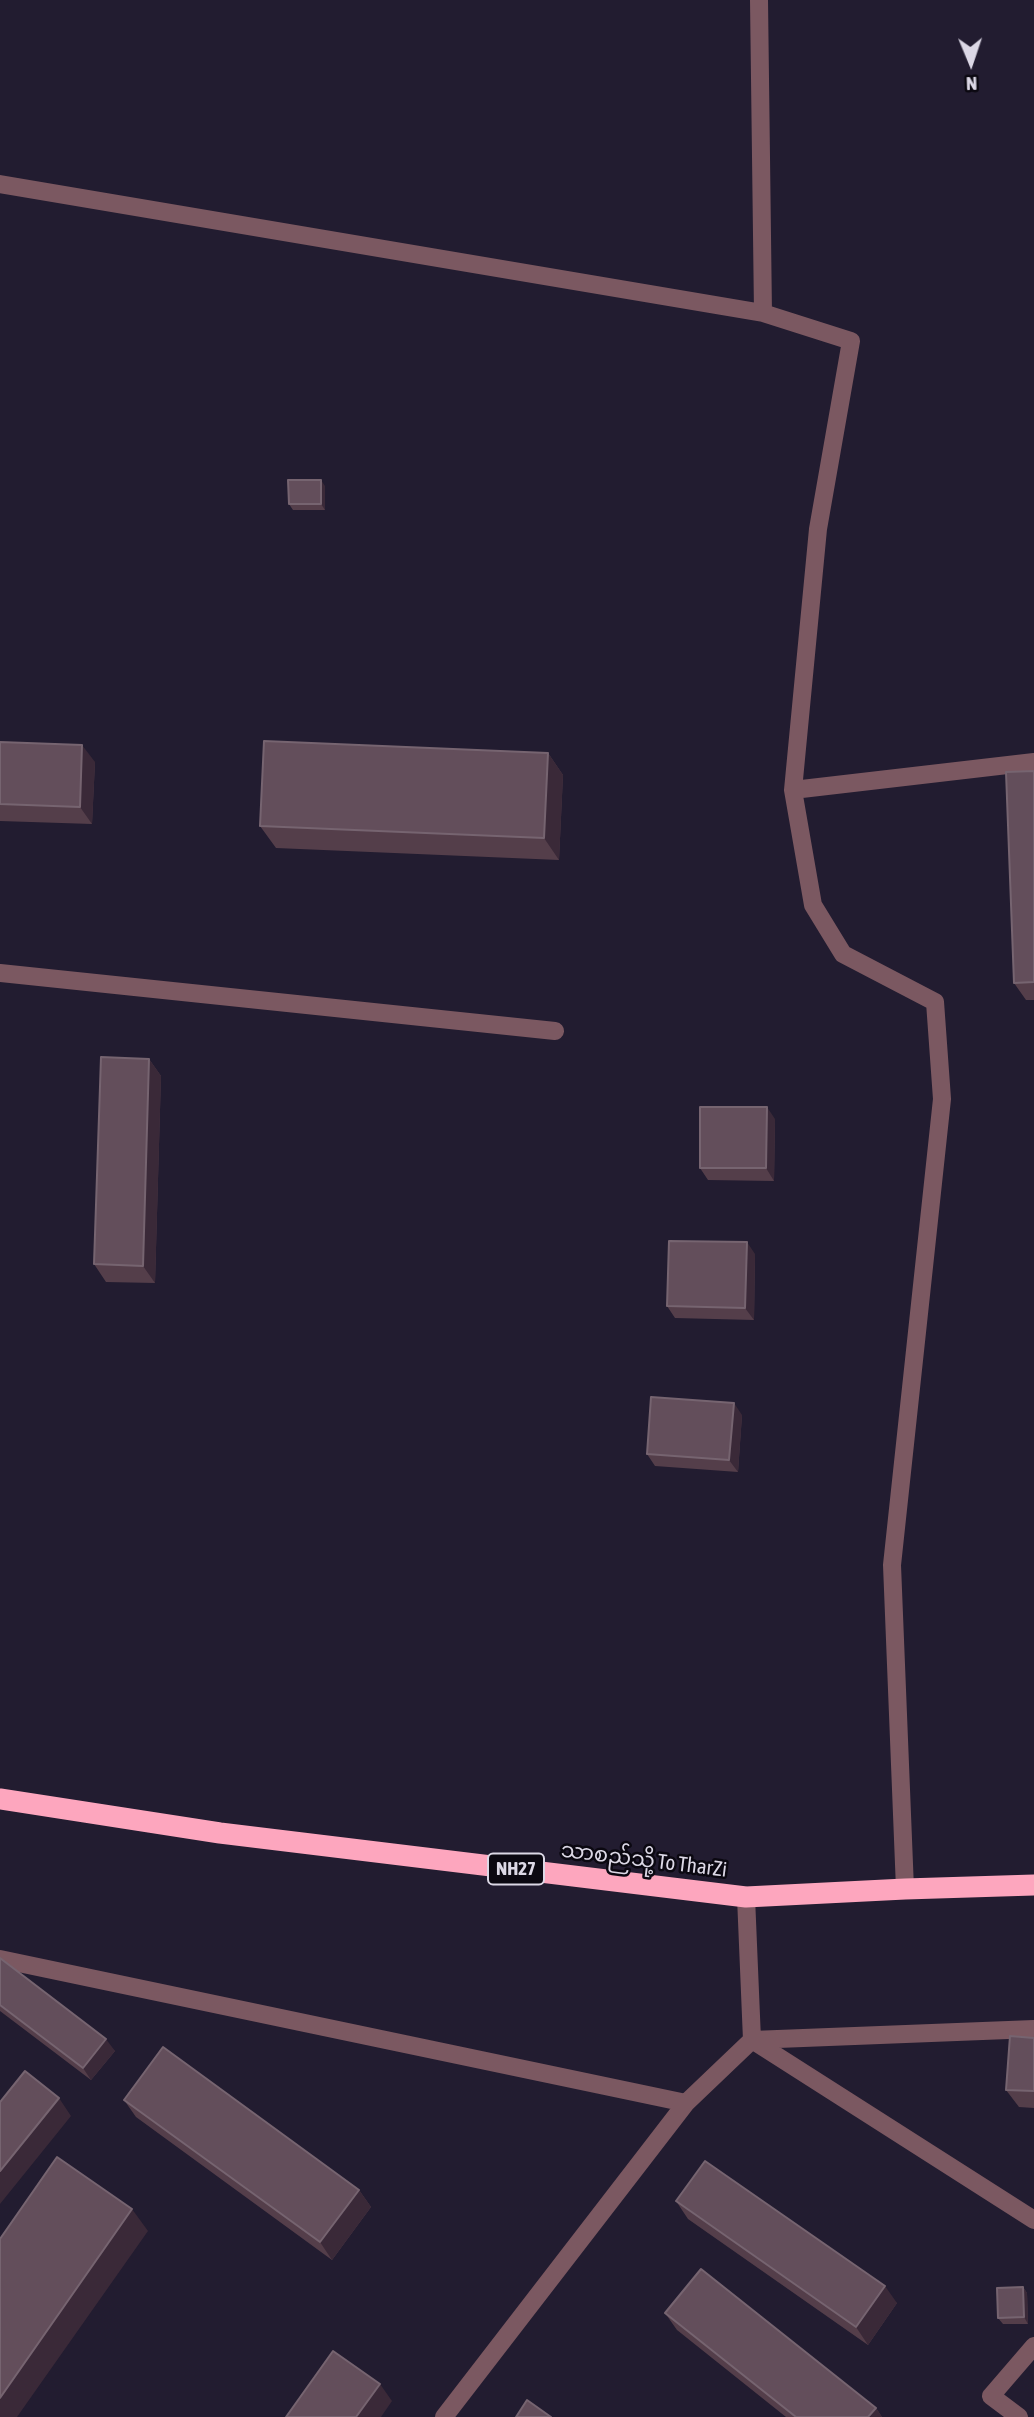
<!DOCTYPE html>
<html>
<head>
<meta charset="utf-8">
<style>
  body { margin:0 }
  #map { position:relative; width:1034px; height:2417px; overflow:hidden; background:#221c30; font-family:"Asap Condensed",sans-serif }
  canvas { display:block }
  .north { position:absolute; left:936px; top:28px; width:70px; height:70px; -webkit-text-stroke:5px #0b0811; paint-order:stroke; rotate:178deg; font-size:19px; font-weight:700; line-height:28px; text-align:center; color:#dcd8e6 }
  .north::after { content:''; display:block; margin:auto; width:24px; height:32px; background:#dcd8e6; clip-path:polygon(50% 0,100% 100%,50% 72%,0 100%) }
</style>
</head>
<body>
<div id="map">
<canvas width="1034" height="2417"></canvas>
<div class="north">N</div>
</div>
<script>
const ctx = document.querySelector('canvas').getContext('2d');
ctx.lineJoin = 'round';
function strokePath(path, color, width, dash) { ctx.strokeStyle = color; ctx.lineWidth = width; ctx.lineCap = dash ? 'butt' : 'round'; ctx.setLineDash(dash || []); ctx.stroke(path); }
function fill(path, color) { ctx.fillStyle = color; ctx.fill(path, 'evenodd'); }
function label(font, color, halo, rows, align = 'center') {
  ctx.font = font + ' "Asap Condensed","Noto Sans Myanmar",sans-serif'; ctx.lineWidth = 5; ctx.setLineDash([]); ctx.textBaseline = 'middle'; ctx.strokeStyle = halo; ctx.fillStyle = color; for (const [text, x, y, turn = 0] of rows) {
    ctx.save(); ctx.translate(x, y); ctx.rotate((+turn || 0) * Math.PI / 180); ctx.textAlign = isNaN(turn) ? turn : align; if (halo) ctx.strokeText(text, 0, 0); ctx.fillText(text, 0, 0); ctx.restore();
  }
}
strokePath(new Path2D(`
  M759,0L763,313L851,341L818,529L793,790L813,905L843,954L935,1002L942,1099L892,1565L905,1889
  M0,184L763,313
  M793,790L1034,762
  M0,973L555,1031
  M746,1897L752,2040L1034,2220
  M0,1959L686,2103
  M444,2417L686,2103L752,2040L1034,2029
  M1019,2417L991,2396L1034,2346`), '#7b5861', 18);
strokePath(new Path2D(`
  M0,1799L220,1833L746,1897L905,1889L1034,1885`), '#fda6be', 21);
fill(new Path2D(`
  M325,486V510H293L289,504Z
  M0,742L95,762L92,824L0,821Z
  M548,753L563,775L559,860L276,848L260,826Z
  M1034,771V1000H1026L1014,983Z
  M149,1059L161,1076L155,1283L106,1282L94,1264Z
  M775,1119L774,1181L708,1180L700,1168Z
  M755,1254L754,1320L675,1318L667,1306Z
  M742,1415L738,1472L655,1466L647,1454Z
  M0,1958L115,2051L91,2080L0,2011Z
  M1034,2038V2108L1019,2107L1006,2090Z
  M124,2100L359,2190L371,2207L332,2260L136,2117Z
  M676,2201L897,2303L868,2345L688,2219Z
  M1023,2287L1027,2293L1028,2324H1003L998,2318Z
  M665,2313L876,2408L882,2417H786L677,2330Z`), '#543e4a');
fill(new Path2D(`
  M321,480L325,486V510L321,504Z
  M82,745L95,762L92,824L80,807Z
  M548,753L563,775L559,860L544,838Z
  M149,1059L161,1076L155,1283L143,1266Z
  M767,1107L775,1119L774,1181L766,1168Z
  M747,1242L755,1254L754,1320L745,1308Z
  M734,1403L742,1415L738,1472L729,1460Z
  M106,2039L115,2051L91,2080L83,2068Z
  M59,2098L71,2116L0,2204V2171Z
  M359,2190L371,2207L332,2260L320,2242Z
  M132,2209L148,2231L17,2417H0V2398Z
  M885,2286L897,2303L868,2345L856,2327Z
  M1023,2287L1027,2293L1028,2324L1024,2317Z
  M380,2384L392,2401L381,2417H356Z
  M876,2408L882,2417H868Z`), '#3a2938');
const building = new Path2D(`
  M288,480H321V504H289Z
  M264,741L548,753L544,838L260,826Z
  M0,742L82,745L80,807L0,804Z
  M1034,771V982L1014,983L1006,772Z
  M101,1057L149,1059L143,1266L94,1264Z
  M700,1107H767L766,1168H700Z
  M669,1241L747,1242L745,1308L667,1306Z
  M651,1397L734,1403L729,1460L647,1454Z
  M0,1958L106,2039L83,2068L0,2005Z
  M1010,2036L1034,2038V2091L1006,2090Z
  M163,2047L359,2190L320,2242L124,2100Z
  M25,2071L59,2098L0,2171V2102Z
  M57,2157L132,2209L0,2398V2239Z
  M705,2161L885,2286L856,2327L676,2201Z
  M701,2269L876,2408L868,2417H796L665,2313Z
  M1023,2287L1024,2317L998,2318L997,2288Z
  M333,2351L380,2384L356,2417H286Z
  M527,2400L551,2417H516Z`);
fill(building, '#634e5b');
strokePath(building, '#766470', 2);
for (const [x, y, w] of [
  [516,1869,56]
]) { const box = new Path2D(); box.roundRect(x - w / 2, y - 15.5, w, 31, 5); ctx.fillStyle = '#0b0811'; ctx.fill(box); strokePath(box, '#dcd8e6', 2); }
label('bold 19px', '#dcd8e6', null, [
  ["NH27",516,1869]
]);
label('21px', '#dcd8e6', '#0b0811', [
  ["သာစည်သို့ To TharZi",644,1860,7]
]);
</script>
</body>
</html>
